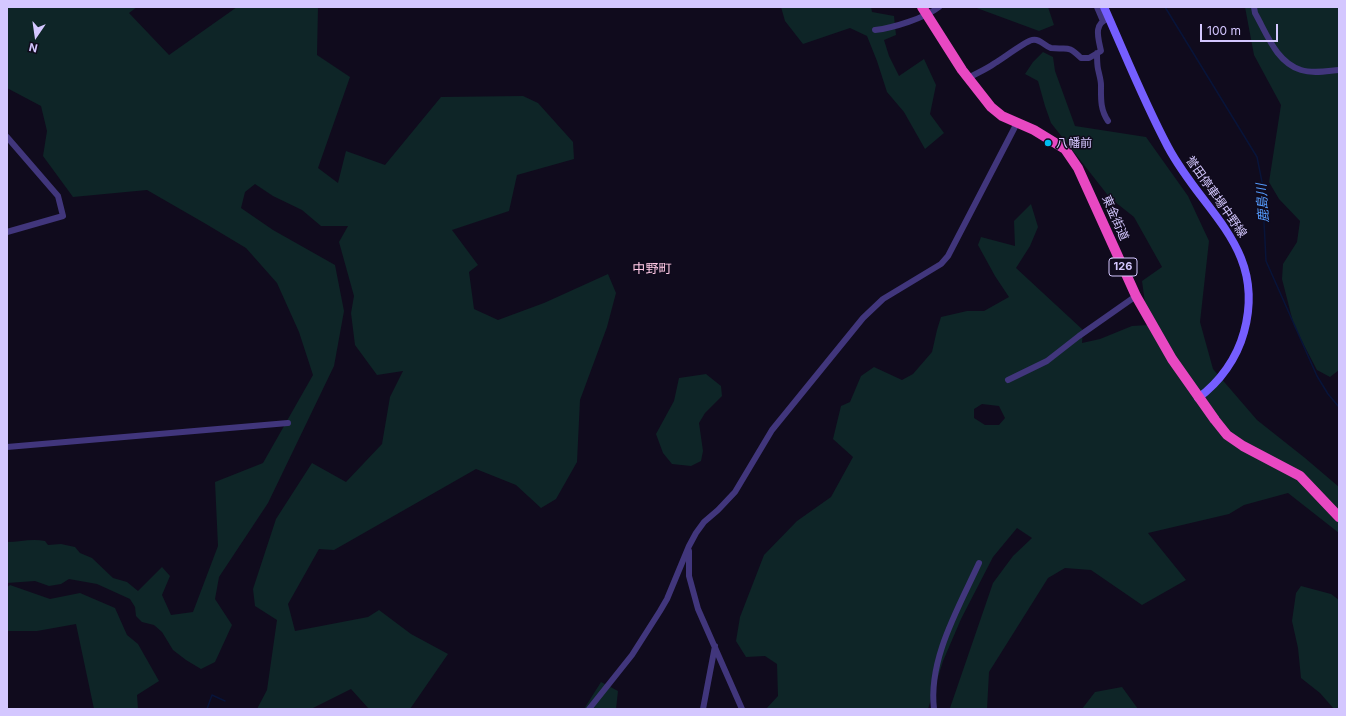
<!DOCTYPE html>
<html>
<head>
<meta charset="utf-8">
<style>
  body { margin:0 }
  #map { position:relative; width:1346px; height:716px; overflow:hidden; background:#100b1d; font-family:Inter,sans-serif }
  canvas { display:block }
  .frame { position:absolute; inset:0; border:8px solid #d4c7ff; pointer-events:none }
  .north { position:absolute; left:16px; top:16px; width:40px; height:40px; -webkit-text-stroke:3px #100b1d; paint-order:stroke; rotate:193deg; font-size:11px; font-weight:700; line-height:16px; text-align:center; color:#d4c7ff }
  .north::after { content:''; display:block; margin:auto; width:14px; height:18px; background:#d4c7ff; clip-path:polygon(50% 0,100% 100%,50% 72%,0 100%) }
  .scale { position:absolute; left:1200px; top:24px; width:78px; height:18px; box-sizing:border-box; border:2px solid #d4c7ff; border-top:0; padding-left:5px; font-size:12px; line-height:14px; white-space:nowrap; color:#d4c7ff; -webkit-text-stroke:3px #100b1d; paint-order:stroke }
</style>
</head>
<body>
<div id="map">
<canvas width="1346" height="716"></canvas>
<div class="frame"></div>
<div class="north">N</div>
<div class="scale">100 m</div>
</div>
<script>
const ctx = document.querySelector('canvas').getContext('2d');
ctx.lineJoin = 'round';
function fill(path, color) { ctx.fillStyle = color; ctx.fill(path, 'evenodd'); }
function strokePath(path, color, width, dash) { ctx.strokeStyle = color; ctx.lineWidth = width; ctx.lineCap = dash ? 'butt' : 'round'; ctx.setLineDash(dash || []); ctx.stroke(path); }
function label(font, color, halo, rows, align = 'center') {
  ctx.font = font + ' Inter,"Noto Sans JP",sans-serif'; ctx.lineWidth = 3; ctx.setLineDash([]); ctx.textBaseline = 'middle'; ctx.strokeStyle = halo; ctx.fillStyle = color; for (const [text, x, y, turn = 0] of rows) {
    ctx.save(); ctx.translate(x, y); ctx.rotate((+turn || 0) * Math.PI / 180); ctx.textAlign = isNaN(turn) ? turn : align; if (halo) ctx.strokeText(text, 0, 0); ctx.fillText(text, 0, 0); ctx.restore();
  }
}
fill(new Path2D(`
  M7,7H137L129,13L169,55L237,7H318L317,55L350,77L318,168L338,183L346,151L385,165L441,97L523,96L538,103L573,142L574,159L517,175L509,211L452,230L478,265L469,272L474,309L498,320L544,303L608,274L616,293L607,327L580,400L577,462L556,499L541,508L516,485L476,469L334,550L319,549L288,604L295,631L368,617L379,610L411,634L448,654L410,709H369L351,689L311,709H257L267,690L277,620L255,606L253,589L276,519L312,463L346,482L382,444L390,397L403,371L377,375L355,345L351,313L354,296L339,242L348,226H321L302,210L273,196L255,184L245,192L241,208L273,230L335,265L344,311L334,366L268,503L219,577L215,599L232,625L215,662L201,669L186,660L173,650L162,632L154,625L142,622L136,616L135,607L130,599L97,584L69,579L61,584L49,586L35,581L7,583V542C20,542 32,538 45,541L48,545L61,544L75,547L80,553L92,558L113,578L127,582L138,591L162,567L170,576L162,595L171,615L193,612L218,546L215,482L263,463L313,375L299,332L277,283L246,248L206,224L147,190L73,197L43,156L47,131L41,106L7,88Z
  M781,7H871L872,12L894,16L896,35L884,40L889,56L899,76L924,59L936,85L930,114L944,133L925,149L904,112L887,92L877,61L867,36L850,28L803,44L785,21Z
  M974,7H1048L1054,25L1039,31Z
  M1245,7H1339V370L1330,377L1317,370L1294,326L1282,279L1283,264L1297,242L1300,221L1279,199L1269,182L1281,105L1254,55Z
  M1043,52L1053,57L1055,71L1075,126L1146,137L1188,196L1209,241L1200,322L1213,369L1257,420L1305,458L1339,487V533L1288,493L1244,505L1229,514L1148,533L1186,580L1142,605L1091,570L1065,568L1048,578L989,672L987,709H951L950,708L993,583L1013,556L1032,538L1017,528L993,557L961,619L943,661L928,709H766L778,696L777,664L765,656L746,657L736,641L740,617L764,555L797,521L831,497L853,457L833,439L841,406L850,402L861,376L874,367L902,380L913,374L932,352L937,330L941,317L967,311H984L1009,297L995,276L978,245L981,237L1015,246L1014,221L1031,204L1038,227L1030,246L1016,268L1083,330L1082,343L1100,339L1132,326L1148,325L1142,281L1162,267L1134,217L1110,198L1051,123L1045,106L1038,81L1025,74L1033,62ZM982,404L999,406L1005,418L999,425H985L974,418V409Z
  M706,374L721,386L722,396L705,413L699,423L703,451L701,461L691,466L672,464L663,453L656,434L674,401L679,378Z
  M10,585L50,599L80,593L115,608L127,635L138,644L159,681L137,695L138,709H94L76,624L37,631H7V587Z
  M1301,586L1331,594L1339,600V709H1334L1320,693L1301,678L1298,648L1292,621L1296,593Z
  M601,682L618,691L616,709H584Z
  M1122,687L1138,709H1082L1095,692Z`), '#0e2527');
strokePath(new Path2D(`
  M1165,7L1257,157L1262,182L1266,261L1317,376L1328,394L1339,407
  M207,709L212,695L225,701`), '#081439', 1.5);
strokePath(new Path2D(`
  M1097,7L1103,21
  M1254,7L1255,13C1267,34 1276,62 1301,70C1313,74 1327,71 1339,70
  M875,30C893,28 925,18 939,7
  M1097,53C1097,59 1097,64 1098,69C1099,74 1101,80 1101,85C1101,98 1100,109 1108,121
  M968,78C977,73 987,69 995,63C1002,59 1026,41 1032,40C1040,38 1044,46 1051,48C1068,50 1067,44 1081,58H1089L1101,51C1098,37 1093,24 1109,18
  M7,137L58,196L63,216L7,232
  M1008,380L1047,361L1079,336L1136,296
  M7,447L288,423
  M689,551V576L698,609L742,709
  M589,709L632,655L660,611L667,599L689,546L696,533L704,522L718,510L735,492L772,430L863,318L883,299L941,264L948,256L1017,123
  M703,709L715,646
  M934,709C928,659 959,607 979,563`), '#41367c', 6);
strokePath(new Path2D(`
  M1104,7C1125,54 1144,102 1168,147C1203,213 1267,248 1244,332C1237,358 1220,382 1198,398`), '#755eff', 8);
strokePath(new Path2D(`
  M922,7L962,70L991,107L1002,116L1034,130L1065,149L1078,168L1136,296L1172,359L1215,420L1227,435L1243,446L1300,476L1339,517`), '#e848c2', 10);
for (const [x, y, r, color] of [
  [1048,143,4,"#00bdf2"]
]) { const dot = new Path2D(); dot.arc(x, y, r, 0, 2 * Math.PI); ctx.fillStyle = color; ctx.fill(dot); strokePath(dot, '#100b1d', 1.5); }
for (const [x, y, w] of [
  [1123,267,28]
]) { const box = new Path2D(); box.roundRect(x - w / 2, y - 9, w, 18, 3); ctx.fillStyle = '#100b1d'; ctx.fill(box); strokePath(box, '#d4c7ff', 1); }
label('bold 11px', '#d4c7ff', null, [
  ["126",1123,267]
]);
label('12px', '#d4c7ff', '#100b1d', [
  ["八幡前",1056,143]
], 'left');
label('12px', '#d4c7ff', '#100b1d', [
  ["誉田停車場中野線",1216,197,55],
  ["東金街道",1115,218,66]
]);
label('italic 13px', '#559cff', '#100b1d', [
  ["鹿島川",1263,203,-94]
]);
label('13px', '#ffc9e5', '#100b1d', [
  ["中野町",652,269]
]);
</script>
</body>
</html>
